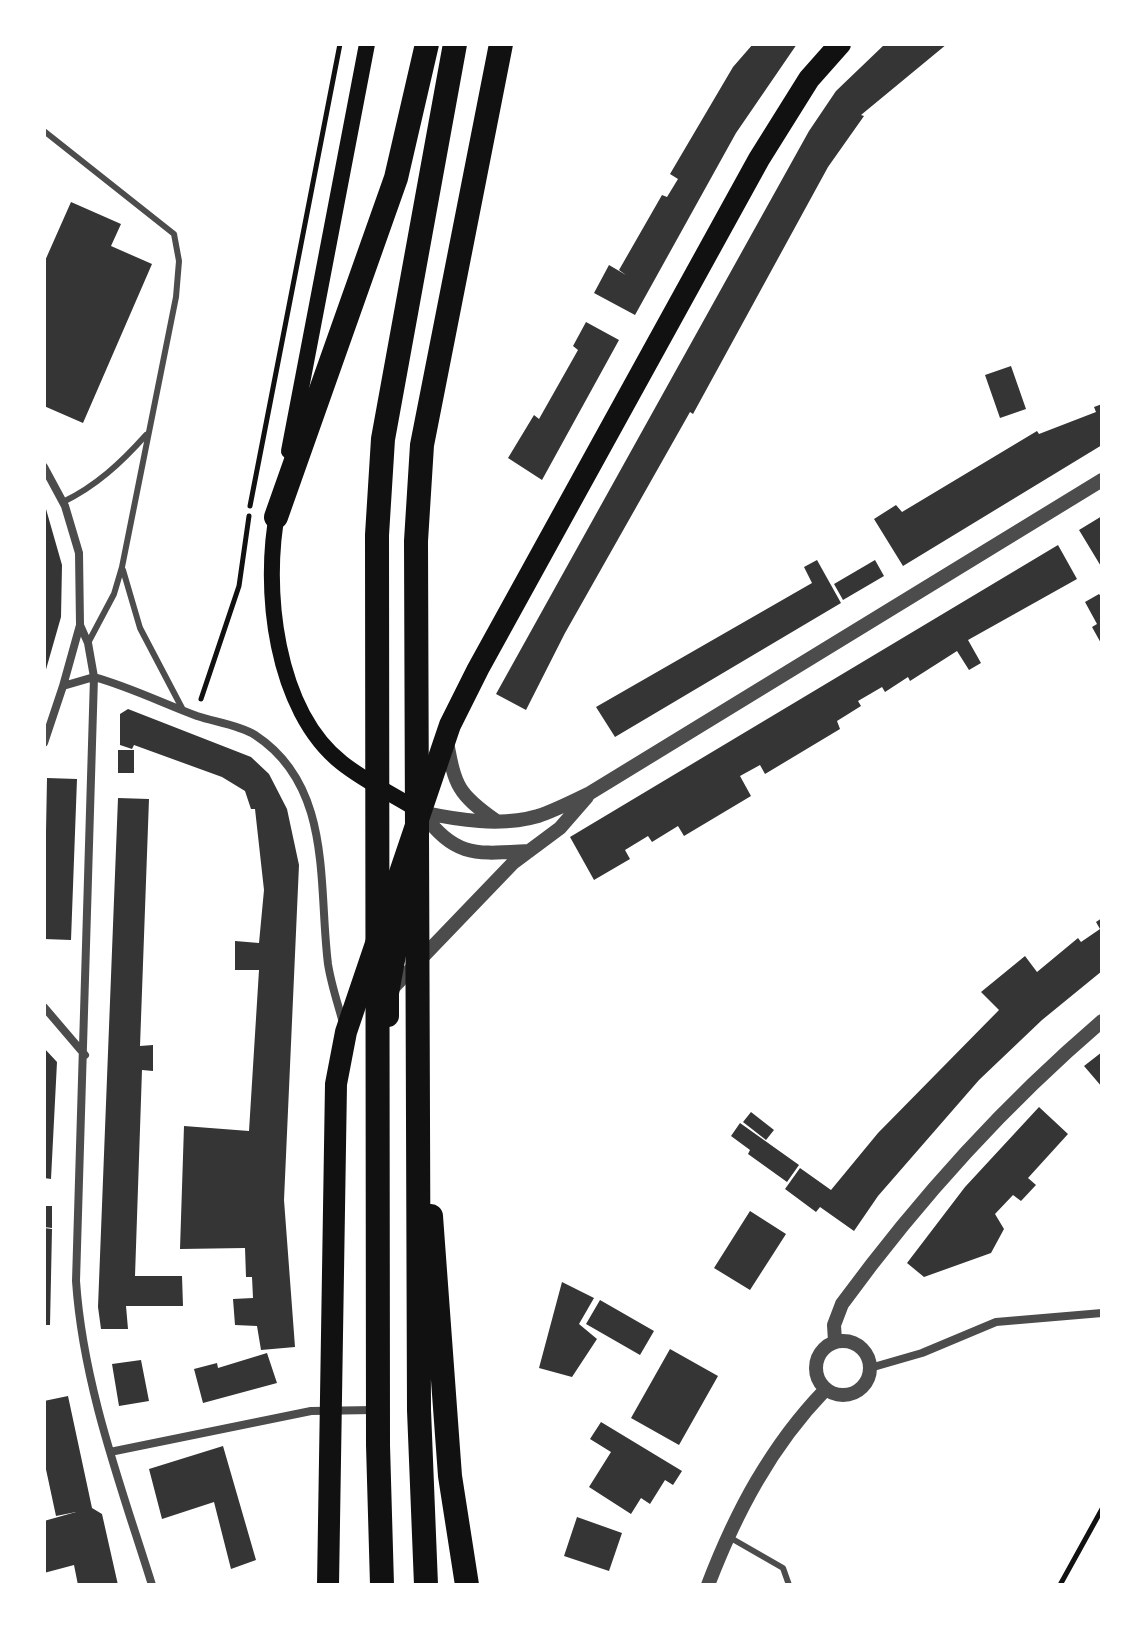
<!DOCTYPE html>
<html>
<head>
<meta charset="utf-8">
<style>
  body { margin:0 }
  #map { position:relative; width:1146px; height:1629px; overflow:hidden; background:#fff; font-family:"Fira Sans Condensed",sans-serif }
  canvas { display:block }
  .frame { position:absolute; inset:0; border:46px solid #fff; pointer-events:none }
</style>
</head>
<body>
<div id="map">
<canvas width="1146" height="1629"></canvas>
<div class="frame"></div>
</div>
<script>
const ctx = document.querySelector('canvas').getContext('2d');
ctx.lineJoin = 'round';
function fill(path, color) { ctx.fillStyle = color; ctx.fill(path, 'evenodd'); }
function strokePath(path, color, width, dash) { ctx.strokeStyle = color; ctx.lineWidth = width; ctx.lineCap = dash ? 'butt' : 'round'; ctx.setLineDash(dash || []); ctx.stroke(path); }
fill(new Path2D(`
  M753,44H797L736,133L635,315L594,293L609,265L626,275L619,270L662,195L667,197L678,179L670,174L733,67Z
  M885,44H947L861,115L864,116L828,167L693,414L690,412L565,633L526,710L496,694L809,131L836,91Z
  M71,202L121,224L111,246L152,264L83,423L44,406V263Z
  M586,322L619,340L542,480L508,458L534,415L539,419L578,350L573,346Z
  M1011,366L1026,409L1000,418L985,375Z
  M1102,404V445L903,566L874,519L896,505L902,512L1037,431L1039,434L1096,412L1094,407Z
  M44,502L62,565L61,617L45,673Z
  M1102,516V568L1079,530Z
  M1058,545L1077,579L968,640L981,663L969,670L957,651L910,681L908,677L885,692L882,687L858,701L861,706L837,721L840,729L765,774L760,765L740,776L751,796L684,836L678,826L652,842L648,836L625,850L630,859L594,880L570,837Z
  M817,560L841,603L615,737L596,707L812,583L804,567Z
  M875,560L884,576L843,600L834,584Z
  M1099,594L1102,598V645L1092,627L1097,624L1085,602Z
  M128,709L251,757L269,774L287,809L299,865L284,1200L295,1347L261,1350L257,1326L235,1325L233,1299L253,1298L252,1277H246L245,1248L180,1249L184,1126L249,1131L259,970H235V941L259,943L264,890L255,809H251L245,791L222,777L134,745L132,749L120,745V714Z
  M118,750H134V773H118Z
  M47,778L77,779L71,940L44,939Z
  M118,798L149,799L140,1046L153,1045V1071L142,1070L135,1276H182L183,1306H126L128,1329H101L98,1307Z
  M1102,918V971L1042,1020L979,1080L878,1196L854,1231L820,1207L816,1212L785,1189L800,1168L831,1190L878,1133L999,1010L981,992L1025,956L1037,972L1078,938L1081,942L1100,929L1096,922Z
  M44,1048L57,1062L51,1179L44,1178Z
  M1102,1052V1087L1084,1066Z
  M1039,1107L1068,1134L1028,1178L1036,1185L1021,1201L1013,1195L995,1214L1004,1229L991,1253L924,1277L907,1263L965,1187Z
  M751,1112L774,1130L766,1140L743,1122Z
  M740,1123L799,1165L787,1182L748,1154L750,1150L731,1136Z
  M44,1206H52V1228L44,1227Z
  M750,1211L786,1234L750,1290L714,1268Z
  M44,1228L52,1229L50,1325H44Z
  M562,1282L594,1298L579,1324L597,1339L572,1377L539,1368Z
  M600,1300L654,1331L640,1355L586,1324Z
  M670,1349L718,1376L679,1445L631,1418Z
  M267,1353L277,1383L203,1403L194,1369L217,1363L218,1368Z
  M141,1360L149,1401L119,1406L112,1364Z
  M68,1396L92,1508L102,1514L118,1585H78L74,1565L44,1573V1521L76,1512L56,1516L44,1460V1401Z
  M601,1422L682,1471L673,1485L665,1480L650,1504L641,1498L631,1514L589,1487L611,1452L590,1439Z
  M223,1446L256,1560L231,1569L214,1502L162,1519L149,1469Z
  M577,1517L622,1533L609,1571L564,1556Z`), '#353535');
strokePath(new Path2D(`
  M250,506L340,44
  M201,699L239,586L249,516
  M1060,1585L1102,1509`), '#111', 5);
strokePath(new Path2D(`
  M44,131L174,234L179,261L176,297L122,567L114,594L88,643
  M63,502C96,486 121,463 146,435
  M123,570L140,628L183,710
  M729,1537L783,1568L789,1585`), '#4c4c4c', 6);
strokePath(new Path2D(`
  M44,467L65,506L79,553L80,625L88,643L94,677L76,1281C83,1385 121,1486 152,1585
  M94,677C130,687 162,703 197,716C215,722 239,725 255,735C333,786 318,884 328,964C331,984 338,1004 343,1023
  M63,686L80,625
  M44,743L63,686L94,677
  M44,1007L85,1055
  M870,1368L922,1353L996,1322L1102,1313
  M110,1452L311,1411L374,1410`), '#4c4c4c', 8);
strokePath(new Path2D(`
  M447,742C455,786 458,794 495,820
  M421,812C458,820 501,827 538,816C556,810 573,801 590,793L1102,480
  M421,812C457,858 474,854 529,851
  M389,992L513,863L560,828L587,797
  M816 1368a27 27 0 1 1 54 0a27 27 0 1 1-54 0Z
  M835,1341L834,1325L842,1304C918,1200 1004,1105 1102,1021
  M708,1585C736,1512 771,1446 825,1390`), '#4c4c4c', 14);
strokePath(new Path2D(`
  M289,451L367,44
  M278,509C262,588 275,710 342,763C366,782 396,796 421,812`), '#111', 16);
strokePath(new Path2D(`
  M388,1016V993L408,884
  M328,1585L336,1084L346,1032L450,725L478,669L759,159L809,79L840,44`), '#111', 22);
strokePath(new Path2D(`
  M276,517L396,178L427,44
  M431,1216L450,1476L467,1585
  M382,1585L378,1445L377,535L383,439L455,44
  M426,1585L419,1410L416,541L422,445L501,44`), '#111', 24);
</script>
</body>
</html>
